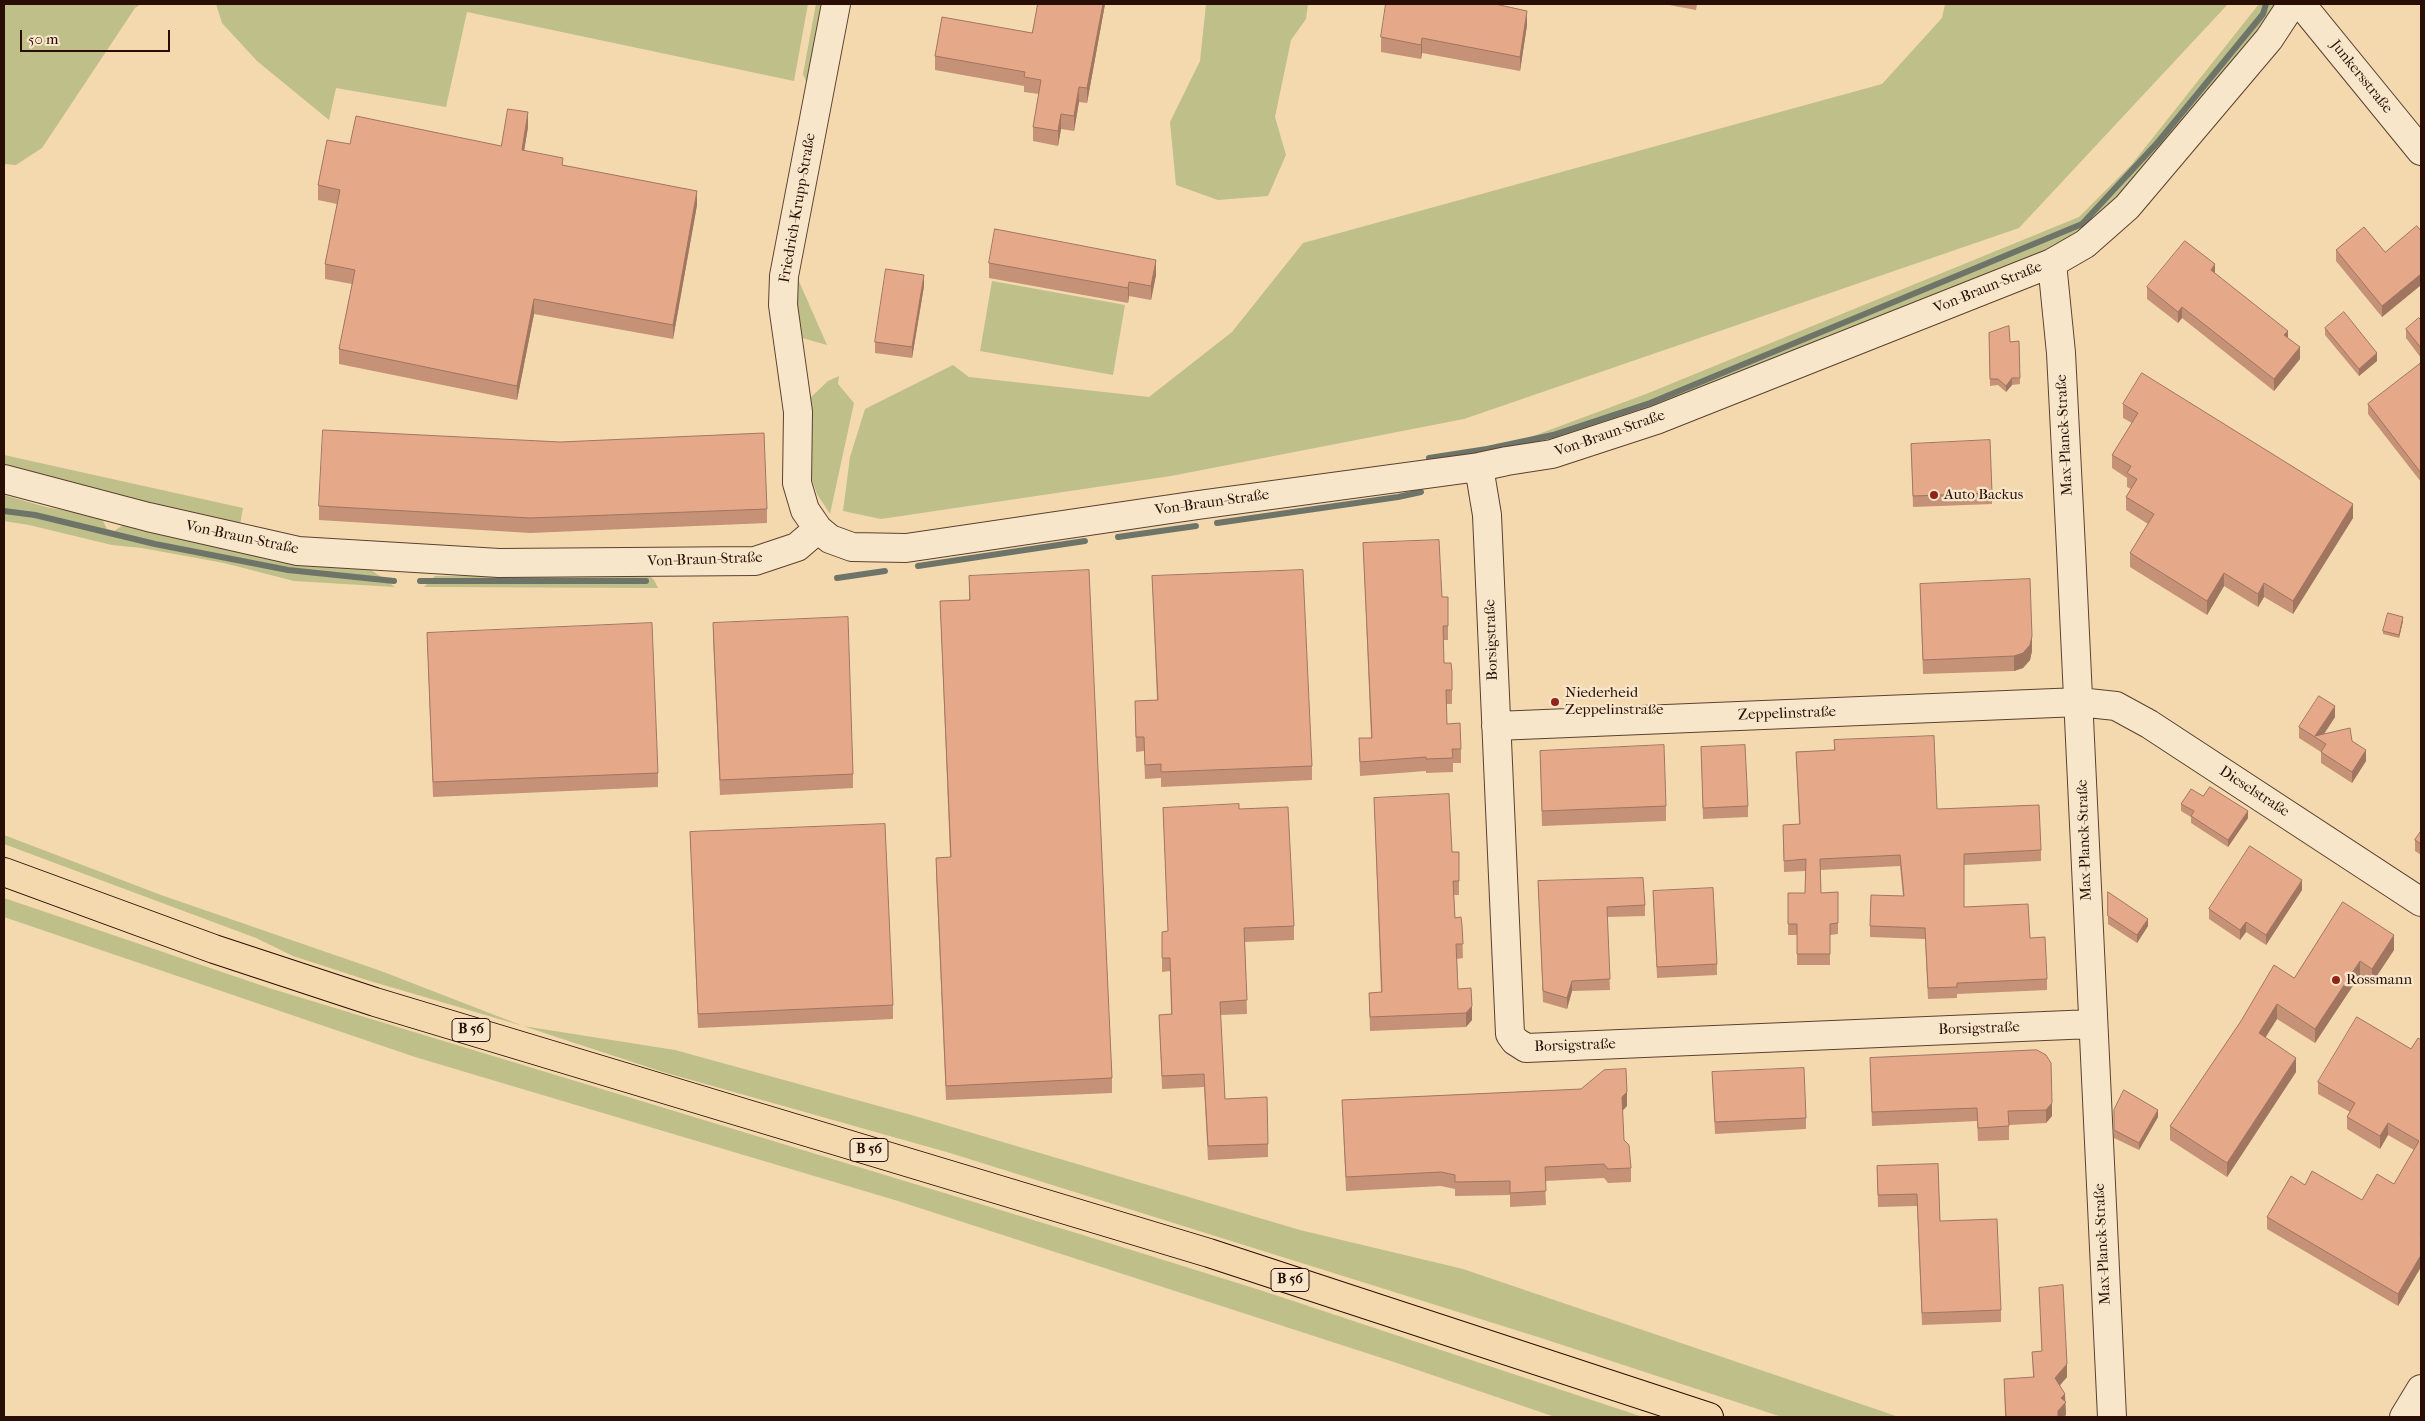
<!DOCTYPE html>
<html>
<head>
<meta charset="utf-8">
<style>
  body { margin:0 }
  #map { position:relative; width:2425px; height:1421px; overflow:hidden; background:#f4d9af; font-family:"IM FELL French Canon",serif }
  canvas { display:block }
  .frame { position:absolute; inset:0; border:5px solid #280e04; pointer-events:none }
  .scale { position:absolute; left:20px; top:30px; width:150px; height:22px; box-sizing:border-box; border:2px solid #280e04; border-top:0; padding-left:6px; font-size:15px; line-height:18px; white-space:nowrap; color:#280e04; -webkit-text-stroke:4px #f8e6cb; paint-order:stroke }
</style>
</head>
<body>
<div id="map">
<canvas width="2425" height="1421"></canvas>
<div class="frame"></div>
<div class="scale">50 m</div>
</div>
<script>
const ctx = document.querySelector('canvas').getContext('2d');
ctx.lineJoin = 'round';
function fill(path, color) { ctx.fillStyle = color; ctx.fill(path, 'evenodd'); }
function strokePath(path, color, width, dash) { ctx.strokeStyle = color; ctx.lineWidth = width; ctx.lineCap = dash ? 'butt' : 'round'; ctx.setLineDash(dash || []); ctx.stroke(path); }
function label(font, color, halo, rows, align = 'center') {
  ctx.font = font + ' "IM FELL French Canon",serif'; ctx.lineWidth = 4.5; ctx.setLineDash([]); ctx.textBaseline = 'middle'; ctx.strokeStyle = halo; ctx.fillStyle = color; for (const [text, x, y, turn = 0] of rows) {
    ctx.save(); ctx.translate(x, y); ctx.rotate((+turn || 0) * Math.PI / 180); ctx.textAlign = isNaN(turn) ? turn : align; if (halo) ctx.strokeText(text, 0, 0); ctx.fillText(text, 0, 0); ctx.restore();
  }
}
fill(new Path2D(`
  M4,4H141L135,8L42,148L16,165L4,164Z
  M216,4H808L794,81L467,12L446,107L336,88L329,120L257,61L222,23Z
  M816,4H823L808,86L803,74Z
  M1206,4H1308L1306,19L1291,40L1275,117L1286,155L1268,196L1218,200L1176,185L1170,122L1200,61Z
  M1945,4H2228L2019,228L1464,419L1171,476L881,519L843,511L850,457L865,409L953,365L969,377L1149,397L1232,332L1303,243L1882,84L1942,18Z
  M2259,4H2281L2127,190L2070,239L2032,259L1725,383L1546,443L1485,454L1646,394L2079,217L2132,164Z
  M794,270L827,345L799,337L794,295Z
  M992,281L1125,305L1113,375L980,351Z
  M839,376L838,384L854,403L830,514L817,494L807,467V401L828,381Z
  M4,455L243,508L240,525L4,469Z
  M4,495L46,507L101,517L107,529L114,531L123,525L224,548L326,567H367L395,587L294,581L224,563L142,548L112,545L29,525L4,521Z
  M648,574L654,580L658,588L424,587L435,576Z
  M4,835L161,895L381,971L523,1026L675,1050L915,1116L1300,1230L1463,1269L1899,1417H1782L1538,1337L950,1153L663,1072L523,1026L370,981L293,956L256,938L4,844Z
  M4,898L269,988L1109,1243L1263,1291L1643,1417H1555L1397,1363L898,1201L415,1057L4,917Z`), '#bebf89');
strokePath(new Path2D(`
  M1429,458L1487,449L1553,435L1650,403L2082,224L2158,142L2263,14L2266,4
  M4,511L35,515L155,544L288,570L394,581
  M1217,523L1398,497L1421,492
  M1118,537L1196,526
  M918,566L1085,541
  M837,578L885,571
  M420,581H646`), '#6e7568', 6);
const minor = new Path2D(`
  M2301,4L2421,151
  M2052,263L2061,353L2071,549L2112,1417
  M1479,467L1487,515L1510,1034L1515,1041L1526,1048L2092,1024
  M4,479L148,517L298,551L499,563L755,561L797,547L818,529L830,539L852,547L906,548L1198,505L1479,467L1507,461L1552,454L1656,420L2052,263L2085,244L2127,207L2269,39L2292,4
  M818,529L805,510L797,483L798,412L783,305L784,276L836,4
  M1496,726L2079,702L2116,706L2149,724L2421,902
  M2404,1417L2421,1389`);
const highway = new Path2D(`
  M4,872L214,949L375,1002L1209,1253L1709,1417`);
strokePath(minor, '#5b412f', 30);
strokePath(highway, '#280e04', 30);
strokePath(minor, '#f8e6cb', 28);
strokePath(highway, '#f4d9af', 28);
fill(new Path2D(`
  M1038,4H1105L1087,103L1079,102L1074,131L1061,129L1058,146L1033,141V127L1039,94L1024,92V86L935,70V56L1032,33Z
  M1664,4H1697L1696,10Z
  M1527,25L1520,71L1422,53L1421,59L1381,52V37Z
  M528,127L524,150L563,166L697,205L673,339L534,314L517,400L339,364V349L352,284L325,279V264L337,204L318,200V185L350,144L501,146Z
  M2421,231V285L2382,317L2336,261V250L2385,252Z
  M989,263L1156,275L1151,300L1129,296L1128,303L989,278Z
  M2215,273L2288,338L2300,359L2274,391L2182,318L2178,323L2147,299V287Z
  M924,286L912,358L875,353V342Z
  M2421,320V358L2406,338V329Z
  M2325,328L2377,361L2359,376L2325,335Z
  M1989,333L2010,342L2019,341L2020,384L2012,385L2006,392L1998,385L1990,386Z
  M2421,363V482L2368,414V404Z
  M2123,404L2353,518L2293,614L2264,597L2258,607L2224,586L2207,615L2130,567V553L2148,524L2126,510V497L2131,489L2127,487V478L2112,468V455L2132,423L2123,418Z
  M1911,444L1992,493V504L1913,507Z
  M319,506L767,509V523L530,533L319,520Z
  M1363,543L1442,597H1448V640H1443L1444,663L1452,672V704H1446L1447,724L1461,749V763H1453V772L1426,773V771L1360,776L1359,738H1371Z
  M969,576L1112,1078V1093L946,1100L936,873V858L950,857L940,601L969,600Z
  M1152,576L1312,766V780L1161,787V778L1145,779L1144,751L1136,752L1135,701L1157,700Z
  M1920,584L2032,651L2030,660L2023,668L2014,671L1923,674Z
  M2403,621L2399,638L2383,634V631Z
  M713,623L853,774V788L720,795L713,638Z
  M427,633L658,773V787L433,797Z
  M2335,717L2324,734L2352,741L2366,761L2352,783L2321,763V752L2299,738V727Z
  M1834,740L1937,809L2041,850V861L1964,865V907L2030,938L2047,979V990L1957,994V998L1928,999L1925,939L1870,937V926L1903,896L1900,866L1820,870L1821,893L1838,892V934L1830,935V965H1797V935H1788V893H1805L1806,871L1784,872L1783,825L1799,824L1796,752L1834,750Z
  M1701,747L1748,806V817L1703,819Z
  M1540,751L1666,806V821L1542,826Z
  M2203,796L2248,818L2228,847L2191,823V817L2181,811V804Z
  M1374,798L1452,852H1459V895H1454L1455,918L1462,925L1463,958L1457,959L1458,989L1472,1020L1466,1027L1370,1031L1369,993H1381Z
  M1163,808L1239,809L1294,926V940L1245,942L1247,1014L1220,1015L1225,1099L1268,1144V1157L1208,1160L1204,1087L1162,1089L1159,1015L1171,1014L1170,971L1162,972V932L1168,931Z
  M2421,831V855L2415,851V840Z
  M690,832L893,1005V1019L698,1028Z
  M1538,881L1645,905V916L1607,917L1610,990L1572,991L1567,1009L1543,1002Z
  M2302,890L2266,945L2246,932L2240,940L2209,919V909Z
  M1653,891L1717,964V975L1657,978Z
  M2108,892L2148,926L2137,943L2108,924Z
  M2394,950L2372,983L2360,975L2315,1043L2277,1019L2265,1037L2296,1072L2227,1177L2170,1140V1126L2294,978Z
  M2421,1040V1267L2398,1306L2267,1229V1217L2305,1185L2362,1200L2394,1184L2414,1150L2388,1135L2380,1149L2347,1129V1117L2350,1112L2318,1094V1082L2411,1049Z
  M2037,1050L2052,1116L2046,1123L2009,1125V1140L1978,1141L1977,1121L1872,1126L1870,1058Z
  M1712,1072L1806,1118V1129L1715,1134Z
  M1581,1089L1627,1106L1622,1111L1624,1140L1631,1168V1182L1608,1183L1604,1178L1545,1181L1546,1205L1510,1207V1195L1455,1196V1189L1441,1186L1346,1191L1342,1100Z
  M2158,1117L2139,1150L2114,1138V1118Z
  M1938,1164L1940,1221L2001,1310V1322L1922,1325L1917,1206L1878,1207L1877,1166Z
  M2039,1288L2067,1377L2060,1385L2065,1402L2066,1415L2063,1417H2005L2004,1379L2033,1377L2032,1352L2042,1351Z`), '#c59177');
fill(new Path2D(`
  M1103,4H1105L1087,103V88Z
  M1527,11V25L1520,71V57Z
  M1422,38V53L1421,59V45Z
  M1079,87V102L1074,131V116Z
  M528,112V127L522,164V150Z
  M1061,114V129L1058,146V131Z
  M697,191V205L673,339V325Z
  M1156,260V275L1151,300V286Z
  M2215,264V275L2211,270Z
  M2421,274V285L2382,317V306Z
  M924,275V286L912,358V347Z
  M1129,282V296L1128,303V288Z
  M534,299V314L517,400V386Z
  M2182,307V318L2178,323V312Z
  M2288,331V342L2284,335Z
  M2300,347V359L2274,391V379Z
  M2377,353V361L2359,376V369Z
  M2012,378V385L2006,392V386Z
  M2353,504V518L2293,614V601Z
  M2224,573V586L2207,615V601Z
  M2264,583V597L2258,607V594Z
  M2403,617V621L2399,638V635Z
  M2032,636V651L2030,660L2023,668L2014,671V656Z
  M2335,706V717L2320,740L2315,736Z
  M2366,750V761L2352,783V772Z
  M2248,811V818L2228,847V840Z
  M2302,880V890L2266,945V935Z
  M2148,919V926L2137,943V935Z
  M2246,922V932L2240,940V930Z
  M2394,935V950L2372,983V969Z
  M2360,961V975L2315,1043V1029Z
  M1572,981V991L1567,1009V998Z
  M2277,1004V1019L2259,1048V1033Z
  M1472,1006V1020L1466,1027V1013Z
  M2296,1058V1072L2227,1177V1163Z
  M1627,1092V1106L1622,1111V1097Z
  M2052,1103V1116L2046,1123V1110Z
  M2158,1110V1117L2139,1150V1143Z
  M2388,1123V1135L2380,1149V1136Z
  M2421,1255V1267L2398,1306V1294Z
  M2067,1364V1377L2055,1391V1378Z
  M2065,1394L2066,1415L2063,1417H2058V1411L2061,1398Z`), '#a07661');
const building = new Path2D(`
  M1038,4H1103L1087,88L1079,87L1074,116L1061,114L1058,131L1033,127L1041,80L1024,77L1025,72L935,56L942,17L1032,33Z
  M1386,4H1495L1527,11L1520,57L1422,38L1421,45L1381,37Z
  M508,109L528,112L522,150L563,158L562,165L697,191L673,325L534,299L517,386L339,349L355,270L325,264L340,190L318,185L327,140L350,144L356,116L501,146Z
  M2417,226L2421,231V274L2382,306L2336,250L2364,227L2385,252Z
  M995,229L1156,260L1151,286L1129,282L1128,288L989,263Z
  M2185,241L2215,264L2211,270L2288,331L2284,335L2300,347L2274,379L2182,307L2178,312L2147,287Z
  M886,269L924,275L912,347L875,342Z
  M2344,312L2377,353L2359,369L2325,328Z
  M2419,318L2421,320V348L2406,329Z
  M2009,326L2010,342L2019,341L2020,378H2012L2006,386L1998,379H1990L1989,333Z
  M2421,363V473L2368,404Z
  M2142,373L2353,504L2293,601L2264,583L2258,594L2224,573L2207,601L2130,553L2154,514L2126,497L2137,479L2127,473L2131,466L2112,455L2138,413L2123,404Z
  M323,430L560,442L764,433L767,509L530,518L319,506Z
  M1990,440L1992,493L1913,496L1911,444Z
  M1439,540L1442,597H1448V626H1443L1444,663H1451L1452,672V690H1446L1447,724L1460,723L1461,749H1452L1453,758L1426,759V757L1360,762L1359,738H1372L1363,543Z
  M1089,570L1112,1078L946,1086L936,858L951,857L940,601L970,600L969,576Z
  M1303,570L1312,766L1161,772V764L1145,765L1144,737H1136L1135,701L1158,700L1152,576Z
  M2030,579L2032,636L2030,645L2023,653L2014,656L1923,660L1920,584Z
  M2388,613L2403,617L2399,635L2383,631Z
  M848,617L853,774L720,780L713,623Z
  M652,623L658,773L433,782L427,633Z
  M2319,696L2335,706L2315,736L2350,728L2352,741L2366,750L2352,772L2321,752L2326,744L2299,727Z
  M1934,736L1937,809L2039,805L2041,850L1964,854V907L2028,904L2030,938L2045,937L2047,979L1957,983V987L1928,988L1925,928L1870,926L1871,895L1904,896L1900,855L1820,859L1821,893L1838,892V923L1830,924V954H1797V924H1788V893H1805L1806,859L1784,861L1783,825L1800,824L1796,752L1835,750L1834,740Z
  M1664,745L1666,806L1542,811L1540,751Z
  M1745,745L1748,806L1703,808L1701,747Z
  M2210,787L2248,811L2228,840L2191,816L2194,811L2181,804L2191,789L2203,796Z
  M1449,794L1452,852H1459V881H1453L1455,918L1461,917L1462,925L1463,944H1456L1458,989L1471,988L1472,1006L1466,1013L1370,1017L1369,993L1382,992L1374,798Z
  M1239,804V809L1288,807L1294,926L1244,928L1247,1000L1220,1002L1225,1099L1267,1097L1268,1144L1208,1146L1204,1074L1162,1076L1159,1015L1172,1014L1170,958H1162V932L1168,931L1163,808Z
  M885,824L893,1005L698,1014L690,832Z
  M2421,831V844L2415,840Z
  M2250,846L2302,880L2266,935L2246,922L2240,930L2209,909Z
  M1643,878L1645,905L1607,907L1610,979L1572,981L1567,998L1543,991L1538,881Z
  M1713,888L1717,964L1657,967L1653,891Z
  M2108,892L2148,919L2137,935L2108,916Z
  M2343,902L2394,935L2372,969L2360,961L2315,1029L2277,1004L2259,1033L2296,1058L2227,1163L2170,1126L2241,1021L2274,965L2294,978Z
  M2357,1017L2411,1049L2418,1038L2421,1040V1231L2420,1234L2421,1235V1255L2398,1294L2267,1217L2291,1176L2305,1185L2312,1171L2362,1200L2377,1174L2394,1184L2419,1141L2388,1123L2380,1136L2347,1117L2355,1103L2318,1082Z
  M2037,1050L2046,1055L2051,1063L2052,1103L2046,1110L2008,1111L2009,1126L1978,1128L1977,1108L1872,1112L1870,1058Z
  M1804,1068L1806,1118L1715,1122L1712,1072Z
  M1626,1069L1627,1092L1622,1097L1624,1140L1629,1145L1631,1168L1608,1169L1604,1164L1545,1167L1546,1191L1510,1193V1181L1455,1182V1175L1441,1172L1346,1177L1342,1100L1581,1089L1604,1070Z
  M2124,1090L2158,1110L2139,1143L2114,1130V1110Z
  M1938,1164L1940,1221L1997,1219L2001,1310L1922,1313L1917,1194L1878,1195L1877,1166Z
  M2063,1285L2067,1364L2055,1378L2065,1394L2061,1398L2066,1402L2058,1411V1417H2006L2004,1379L2034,1377L2032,1352L2042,1351L2039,1288Z`);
fill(building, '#e5a98a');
strokePath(building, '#a07661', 1);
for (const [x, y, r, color] of [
  [1934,495,5,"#8f2418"],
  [1555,702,5,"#8f2418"],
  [2336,980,5,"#8f2418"]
]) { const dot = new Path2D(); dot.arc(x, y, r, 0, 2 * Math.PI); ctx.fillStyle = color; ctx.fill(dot); strokePath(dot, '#f8e6cb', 2); }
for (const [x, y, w] of [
  [471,1030,38],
  [869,1150,38],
  [1290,1280,38]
]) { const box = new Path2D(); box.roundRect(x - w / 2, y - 11.5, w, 23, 4); ctx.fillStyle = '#f8e6cb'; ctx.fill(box); strokePath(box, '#280e04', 1); }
label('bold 14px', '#280e04', null, [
  ["B 56",471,1030],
  ["B 56",869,1150],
  ["B 56",1290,1280]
]);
label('15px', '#280e04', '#f8e6cb', [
  ["Junkersstraße",2361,77,51],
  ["Friedrich-Krupp-Straße",798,208,-80],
  ["Von-Braun-Straße",1988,288,-22],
  ["Von-Braun-Straße",1610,434,-19],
  ["Max-Planck-Straße",2065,435,-93],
  ["Von-Braun-Straße",1212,503,-8],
  ["Von-Braun-Straße",242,538,12],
  ["Von-Braun-Straße",705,560,-2],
  ["Borsigstraße",1492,640,-92],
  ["Zeppelinstraße",1787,714,-2],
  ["Dieselstraße",2254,792,33],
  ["Max-Planck-Straße",2085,840,-92],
  ["Borsigstraße",1979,1029,-2],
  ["Borsigstraße",1575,1046,-2],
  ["Max-Planck-Straße",2103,1244,-93]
]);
label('15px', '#280e04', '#f8e6cb', [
  ["Auto Backus",1944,495],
  ["Niederheid",1565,693],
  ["Zeppelinstraße",1565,710],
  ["Rossmann",2346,980]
], 'left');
</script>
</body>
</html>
